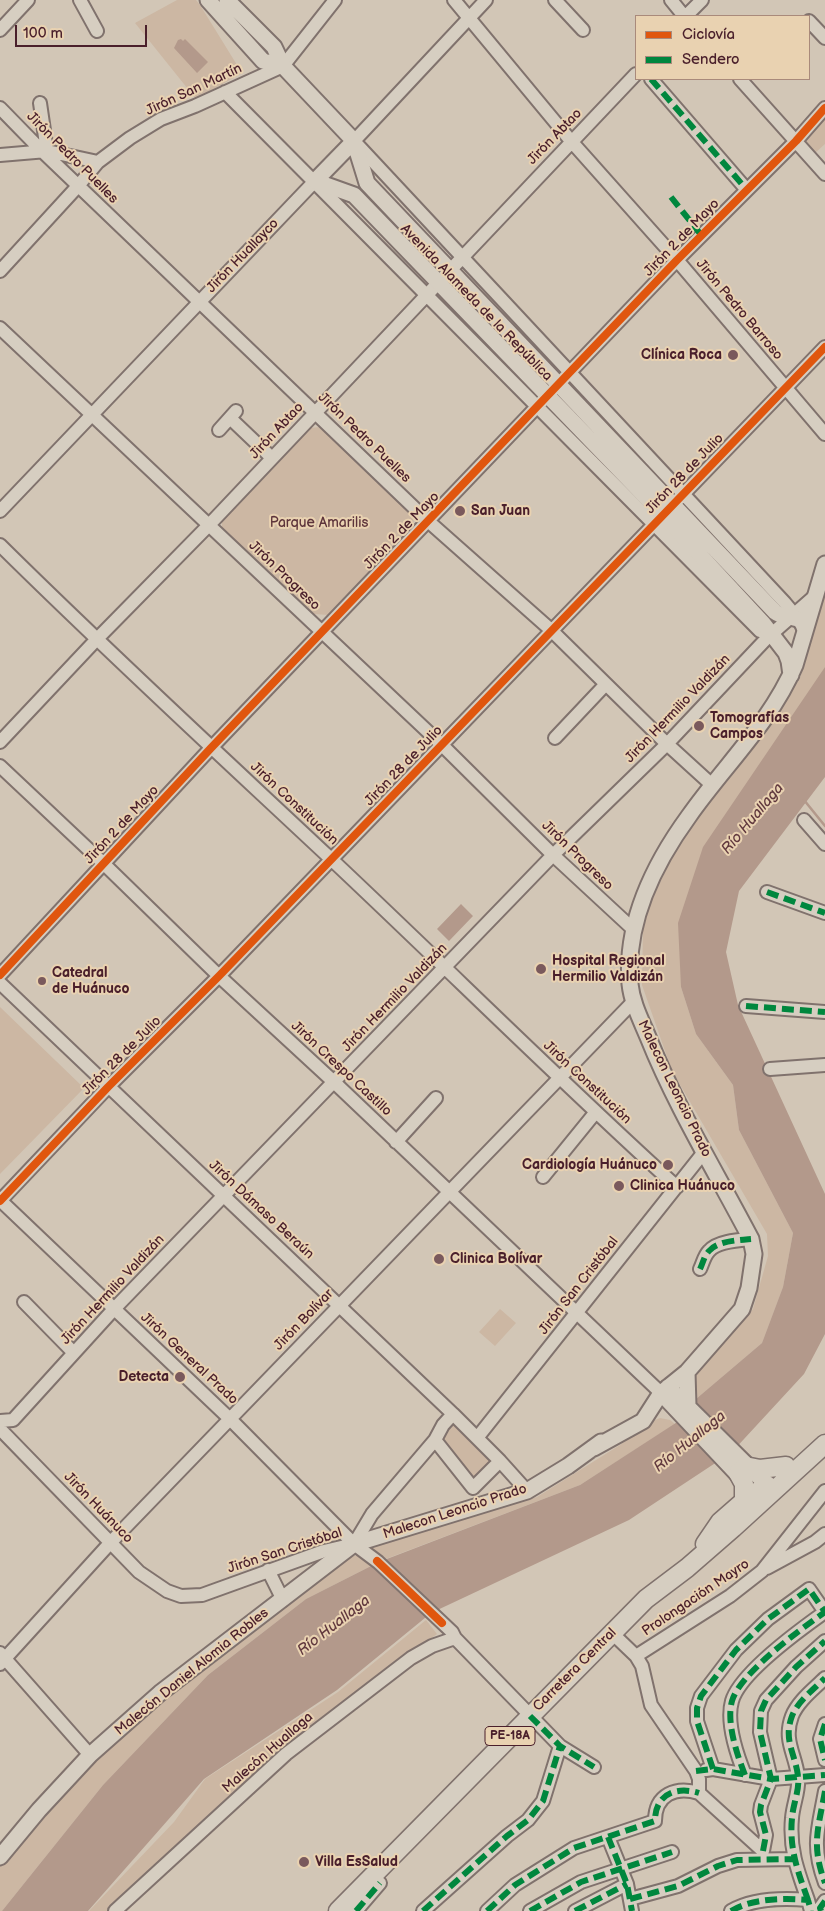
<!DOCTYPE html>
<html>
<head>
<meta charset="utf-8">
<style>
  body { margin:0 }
  #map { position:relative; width:825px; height:1911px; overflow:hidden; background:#d2c6b6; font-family:"Balsamiq Sans",sans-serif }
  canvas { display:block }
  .legend { position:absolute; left:635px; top:15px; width:175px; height:65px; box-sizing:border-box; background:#e9d2b1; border:1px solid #a98a7b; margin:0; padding:6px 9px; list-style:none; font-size:15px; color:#4a1f2b }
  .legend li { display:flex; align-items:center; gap:10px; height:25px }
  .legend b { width:25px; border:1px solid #a98a7b }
  .scale { position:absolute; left:15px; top:25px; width:132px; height:22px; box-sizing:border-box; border:2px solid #4a1f2b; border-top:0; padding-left:6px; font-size:15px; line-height:18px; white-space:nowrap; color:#4a1f2b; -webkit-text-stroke:4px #e9d2b1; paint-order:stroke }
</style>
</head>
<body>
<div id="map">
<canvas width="825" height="1911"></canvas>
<ul class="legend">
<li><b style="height:6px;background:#e0560e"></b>Ciclovía</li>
<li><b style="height:6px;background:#00873e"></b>Sendero</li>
</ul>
<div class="scale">100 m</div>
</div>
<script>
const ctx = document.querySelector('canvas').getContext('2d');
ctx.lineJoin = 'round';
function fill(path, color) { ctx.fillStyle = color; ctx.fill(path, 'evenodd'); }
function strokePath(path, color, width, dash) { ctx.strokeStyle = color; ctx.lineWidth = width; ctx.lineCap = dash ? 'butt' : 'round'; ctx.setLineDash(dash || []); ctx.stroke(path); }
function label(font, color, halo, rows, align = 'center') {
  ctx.font = font + ' "Balsamiq Sans",sans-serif'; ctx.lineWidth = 4; ctx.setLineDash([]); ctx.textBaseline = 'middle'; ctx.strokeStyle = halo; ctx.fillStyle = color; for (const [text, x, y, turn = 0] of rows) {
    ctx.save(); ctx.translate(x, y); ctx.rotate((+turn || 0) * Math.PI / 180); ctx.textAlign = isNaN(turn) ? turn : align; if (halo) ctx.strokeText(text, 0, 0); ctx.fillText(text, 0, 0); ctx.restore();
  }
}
fill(new Path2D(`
  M177,0H196L200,5L242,73L196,99L135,23Z
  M825,117V144L815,153L806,143L807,136Z
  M320,427L413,516L414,526L329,615L314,614L222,529V519L310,428Z
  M825,591V667L681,987L696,1034L733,1085L739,1130L793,1233L783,1287L762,1343L696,1399L692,1383L696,1373L753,1309L768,1256L767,1234L672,1071L642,985L643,927L651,902L678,844L769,725L800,678Z
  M0,1007L84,1088L0,1174Z
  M500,1309L516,1323L495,1346L479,1332Z
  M660,1418L670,1420L675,1424L580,1485L383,1560L371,1550L374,1545L380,1543L537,1497L620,1445L646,1424Z
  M451,1421L491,1457L492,1463L477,1478H471L439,1438Z
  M358,1555L371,1566L306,1599L208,1675L103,1785L2,1911H0V1856L127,1725L349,1557Z
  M426,1620L437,1634L359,1693L111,1911H89L174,1822L205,1779L338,1692Z`), '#ccb7a3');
fill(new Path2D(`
  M181,39L183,41L185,39L208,62L197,73L174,48L178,40Z
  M825,667V777L739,891L726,952L738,1005L825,1194V1334L804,1374L732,1452L629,1520L431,1613L337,1690L204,1779L88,1911H2L103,1785L208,1675L306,1599L379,1562L580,1485L685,1417L696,1399L762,1343L783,1287L793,1233L739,1130L733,1085L696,1034L681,987L678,923L703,847Z
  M461,904L473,916L449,941L437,929Z`), '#b3998b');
strokePath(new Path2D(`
  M804,800L825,826`), '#b3998b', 2.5);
const minor = new Path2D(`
  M80,0L97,31
  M454,0L571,141L677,260L825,434
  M486,0L354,141L785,603L790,609L791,617
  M555,0L583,30
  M671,0L684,16
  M686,16L702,0
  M809,21L825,38
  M0,30L28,0
  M651,79L747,190
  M740,79L825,174
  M225,92L760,631L772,634
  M40,103L47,151
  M0,108L42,151L428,521L551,630L667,744L712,785
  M0,155L47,151L98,162
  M0,271L78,186L98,162L130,138L161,119L195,106L283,66L335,0
  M0,328L442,745L553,855L634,930
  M230,418L272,458
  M219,430L236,411
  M0,511L315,181
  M0,545C108,652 219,754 330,858C446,967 559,1080 677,1187
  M555,738L606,684
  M0,742L96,640L209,525L636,74
  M0,766L103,863L219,976L335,1083L661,1393
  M804,820L825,844
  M767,892L825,913
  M0,975L211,748L677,260L796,141L825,108
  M0,983L453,1414L500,1461L527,1491
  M746,1006L825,1012
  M770,1069L825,1065
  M396,1142L436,1098
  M543,1177L595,1113
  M0,1200L230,1419L354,1544L378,1562L452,1632L455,1638L560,1746L594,1767
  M0,1201L108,1087L219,976L825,347
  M700,1269C703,1263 704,1256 709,1251C717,1241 739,1240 751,1239
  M24,1302L74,1353
  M0,1421L13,1420L114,1309L553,855L667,744L767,638L816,595
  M0,1429L139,1572L167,1591L181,1596L202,1595L324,1551L354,1544L372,1514L435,1440L443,1425L453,1414
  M477,1438L704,1152
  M435,1440L473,1488L500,1461
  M767,1568L815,1542L825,1534
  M268,1570L283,1600
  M612,1633L636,1656L642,1666L651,1705L696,1771L699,1779V1793L763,1851L766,1835L760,1812L761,1805L771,1779L760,1732L761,1711L766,1700L796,1667L825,1641
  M0,1653L90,1755
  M636,1656L730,1596L762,1571L825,1491
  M0,1664L111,1542L633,1002
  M825,1724L820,1739L825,1760
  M713,1769L697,1721V1708L701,1696L736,1650L768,1619L809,1589L825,1612
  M706,1770L713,1769L771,1779L825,1775
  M745,1775C737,1755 726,1722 732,1701C740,1673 801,1629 825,1612
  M825,1791C818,1830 811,1845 825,1883
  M608,1837L627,1884L632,1911
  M630,1899L678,1886L718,1866L737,1860L793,1859
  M808,1900C798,1872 789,1849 792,1818C793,1804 800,1789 798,1776C795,1753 783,1740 792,1716C798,1701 814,1689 825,1678
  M115,1911L286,1754L411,1658L432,1646L455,1638
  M356,1911L380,1883
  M423,1911L507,1836L528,1820L543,1801L560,1746
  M487,1911L515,1885L574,1848L655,1821C655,1794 676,1786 699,1793
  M530,1911L581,1882L672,1852
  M575,1911L627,1884
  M731,1911C753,1898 784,1898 808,1900L811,1911
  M821,1911L820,1908L825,1901`);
const major = new Path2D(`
  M208,0L263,61L283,66
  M227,0L274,47L283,66L354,141L367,183L775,612C788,622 801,611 805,631
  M354,141L315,181L354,195L663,515L763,623L786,653L789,661L791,675
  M687,1372L688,1406
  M668,1387L767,1485V1497
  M661,1393L744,1481
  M594,1448L643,1421L661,1393L687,1372L742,1309L749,1288L754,1254L751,1239C716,1172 676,1107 648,1037C641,1020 632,1003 630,984C625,923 654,864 689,816C724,766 771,722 795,665L825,564
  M0,1857L39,1810L90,1755L160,1693L354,1544L527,1491L568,1466L601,1442`);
const highway = new Path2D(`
  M745,1466L760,1469L786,1466
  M738,1473L744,1484V1501
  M705,1544L720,1522L744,1501L767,1485
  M338,1911L646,1599L687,1568L733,1528L825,1444`);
strokePath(minor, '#80726d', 16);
strokePath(major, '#80726d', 19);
strokePath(highway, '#80726d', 21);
strokePath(minor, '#d6cec1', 12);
strokePath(major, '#d6cec1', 15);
strokePath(highway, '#d6cec1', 18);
strokePath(new Path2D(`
  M651,79L747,190
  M671,197L702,236
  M767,892L825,913
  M746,1006L825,1012
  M700,1269C703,1263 704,1256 709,1251C717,1241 739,1240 751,1239
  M530,1716L560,1746L594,1767
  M825,1724L820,1739L825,1760
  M713,1769L697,1721V1708L701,1696L736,1650L768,1619L809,1589L825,1612
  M696,1771L713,1769L771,1779L825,1775
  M745,1775C737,1755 726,1722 732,1701C740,1673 801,1629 825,1612
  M825,1791C818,1830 811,1845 825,1883
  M608,1837L627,1884L632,1911
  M763,1851L766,1835L760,1812L761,1805L771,1779L760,1732L761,1711L766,1700L796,1667L825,1641
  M630,1899L678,1886L718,1866L737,1860L793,1859
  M808,1900C798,1872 789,1849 792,1818C793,1804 800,1789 798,1776C795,1753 783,1740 792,1716C798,1701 814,1689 825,1678
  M356,1911L380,1883
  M423,1911L507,1836L528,1820L543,1801L560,1746
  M487,1911L515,1885L574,1848L655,1821C655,1794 676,1786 699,1793
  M530,1911L581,1882L672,1852
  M575,1911L627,1884
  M731,1911C753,1898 784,1898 808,1900L811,1911
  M821,1911L820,1908L825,1901`), '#00873e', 6, [12, 6]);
strokePath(new Path2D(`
  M0,975L211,748L677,260L796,141L825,108
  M0,1201L108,1087L219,976L825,347
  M377,1561L442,1623`), '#e0560e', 8);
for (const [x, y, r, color] of [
  [733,355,6,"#7a595c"],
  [460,511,6,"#7a595c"],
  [699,726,6,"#7a595c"],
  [541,969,6,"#7a595c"],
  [42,981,5,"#7a595c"],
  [668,1165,6,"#7a595c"],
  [619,1186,6,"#7a595c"],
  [439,1259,6,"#7a595c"],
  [180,1377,6,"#7a595c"],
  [304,1862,6,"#7a595c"]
]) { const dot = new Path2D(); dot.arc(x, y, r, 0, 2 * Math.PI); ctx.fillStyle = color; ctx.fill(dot); strokePath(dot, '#e9d2b1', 2); }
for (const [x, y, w] of [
  [510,1736,50]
]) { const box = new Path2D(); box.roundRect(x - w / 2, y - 9.5, w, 19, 4); ctx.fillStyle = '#e9d2b1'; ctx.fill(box); strokePath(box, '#4a1f2b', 1); }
label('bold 12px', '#4a1f2b', null, [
  ["PE-18A",510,1736]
]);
label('14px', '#4a1f2b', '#e9d2b1', [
  ["Jirón San Martín",194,90,-25],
  ["Jirón Abtao",555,137,-46],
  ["Jirón Pedro Puelles",72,158,45],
  ["Jirón 2 de Mayo",682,238,-46],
  ["Jirón Huallayco",243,256,-46],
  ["Avenida Alameda de la República",476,303,46],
  ["Jirón Pedro Barroso",739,310,50],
  ["Jirón Abtao",277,431,-47],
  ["Jirón Pedro Puelles",364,438,44],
  ["Jirón 28 de Julio",685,474,-46],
  ["Jirón 2 de Mayo",402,531,-46],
  ["Jirón Progreso",284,576,44],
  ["Jirón Hermilio Valdizán",678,709,-46],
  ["Jirón 28 de Julio",404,766,-46],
  ["Jirón Constitución",294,804,43],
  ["Jirón 2 de Mayo",122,825,-47],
  ["Jirón Progreso",577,856,44],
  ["Jirón Hermilio Valdizán",395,998,-46],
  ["Jirón 28 de Julio",122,1056,-45],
  ["Jirón Crespo Castillo",341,1069,43],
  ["Jirón Constitución",587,1083,43],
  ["Malecon Leoncio Prado",674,1089,64],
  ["Jirón Dámaso Beraún",261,1210,43],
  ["Jirón San Cristóbal",579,1286,-52],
  ["Jirón Hermilio Valdizán",113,1290,-47],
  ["Jirón Bolívar",304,1320,-46],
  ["Jirón General Prado",189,1359,43],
  ["Jirón Huánuco",98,1508,46],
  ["Malecon Leoncio Prado",455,1512,-18],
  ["Jirón San Cristóbal",285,1551,-18],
  ["Prolongación Mayro",696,1598,-34],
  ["Carretera Central",575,1670,-45],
  ["Malecón Daniel Alomia Robles",192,1672,-39],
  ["Malecón Huallaga",268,1753,-41]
]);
label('bold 14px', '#4a1f2b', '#e9d2b1', [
  ["Clínica Roca",722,355,"right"],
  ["San Juan",471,511],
  ["Tomografías",710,718],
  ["Campos",710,734],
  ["Hospital Regional",552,961],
  ["Hermilio Valdizán",552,977],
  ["Catedral",52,973],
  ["de Huánuco",52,989],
  ["Cardiología Huánuco",657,1165,"right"],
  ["Clinica Huánuco",630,1186],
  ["Clinica Bolívar",450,1259],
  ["Detecta",169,1377,"right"],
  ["Villa EsSalud",315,1862]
], 'left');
label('14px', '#5d343b', '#e9d2b1', [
  ["Parque Amarilis",319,523]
]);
label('italic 15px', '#61393e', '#e9d2b1', [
  ["Río Huallaga",753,819,-50],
  ["Río Huallaga",690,1442,-39],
  ["Río Huallaga",334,1626,-38]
]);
</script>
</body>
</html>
